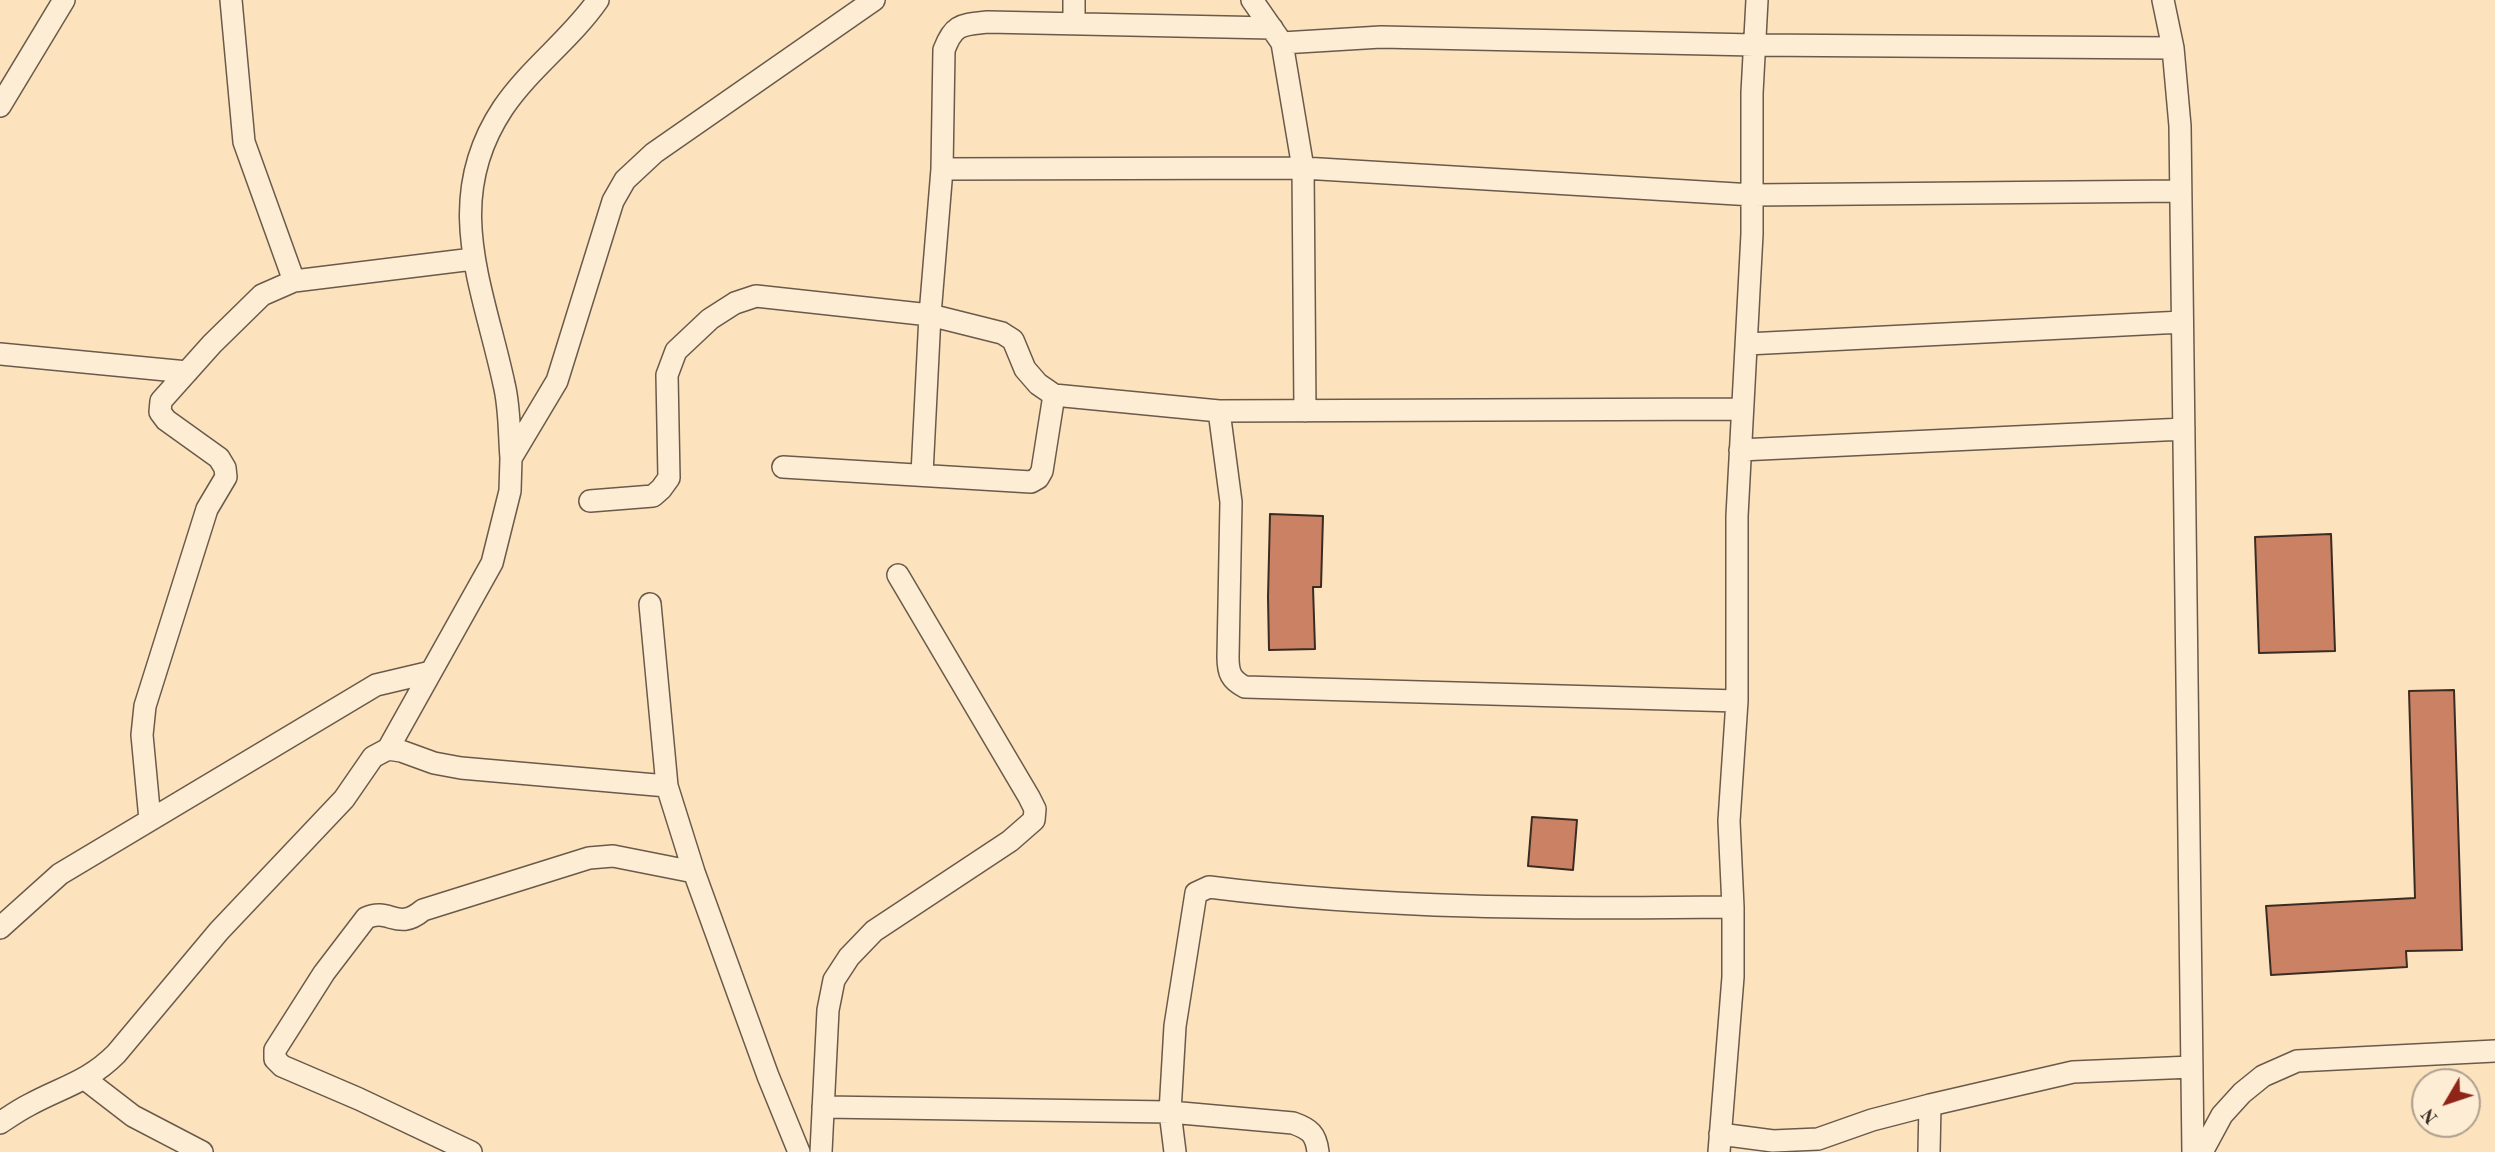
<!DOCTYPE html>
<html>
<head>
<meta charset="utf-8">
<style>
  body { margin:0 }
  #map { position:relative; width:2495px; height:1152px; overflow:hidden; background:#fce3be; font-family:"Old Standard TT",serif }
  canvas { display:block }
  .north { position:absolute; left:2411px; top:1068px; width:70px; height:70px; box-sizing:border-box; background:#fdedd5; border:2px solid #afa08e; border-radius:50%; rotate:231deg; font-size:19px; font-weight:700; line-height:28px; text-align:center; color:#3a2c23 }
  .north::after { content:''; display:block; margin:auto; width:24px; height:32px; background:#8f2418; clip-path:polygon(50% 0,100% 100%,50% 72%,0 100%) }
</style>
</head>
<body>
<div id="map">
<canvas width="2495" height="1152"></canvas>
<div class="north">N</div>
</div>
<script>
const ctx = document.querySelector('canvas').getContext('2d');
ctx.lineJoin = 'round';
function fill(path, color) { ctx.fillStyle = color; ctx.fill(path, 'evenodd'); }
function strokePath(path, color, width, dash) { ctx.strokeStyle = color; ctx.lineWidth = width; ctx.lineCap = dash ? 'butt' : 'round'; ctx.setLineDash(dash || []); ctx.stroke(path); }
const building = new Path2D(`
  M1270,514L1323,516L1321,587H1313L1315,649L1269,650L1268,597Z
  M2331,534L2335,651L2259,653L2255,537Z
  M2454,690L2462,950L2406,951L2407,967L2271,975L2266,906L2415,898L2409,691Z
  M1532,817L1577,820L1573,870L1528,866Z`);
fill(building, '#cb8264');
strokePath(building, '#3a2c23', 2);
const minor = new Path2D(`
  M231,0L244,142L294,281
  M1074,0V24
  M1252,0L1282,43L1303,168L1305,411
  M2163,0L2173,48L2180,126L2193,1152
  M1282,43L1381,37L1754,45L2173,48
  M0,106L64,0
  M942,169L1303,168L1753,195L2180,191
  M1747,344L2182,322
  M0,354L187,372
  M1219,411L1231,502L1228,657C1228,673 1231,680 1245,687L1737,701
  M1740,450L2184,429
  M511,458C509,434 510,408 504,384C483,286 441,201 503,108C530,68 571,39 598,0
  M783,467L1031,482L1038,478L1042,471L1054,395
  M922,474L930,315L942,169L944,50C954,23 962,25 988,22L1272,28
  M590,501L653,496L661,489L669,478L667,375L676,351L710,319L735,303L756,296L930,315L1002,333L1013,340L1025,369L1038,384L1054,395L1219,411L1742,409
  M650,604L667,786L694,872L768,1076L799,1152
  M388,749L401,751L434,763L461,768L667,786
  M150,820L142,735L145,706L207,509L226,477L225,468L219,458L166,420L160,412L161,401L212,344L262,295L294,281L473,259
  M0,928L60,874L376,685L431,672
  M85,1079L133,1116L202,1152
  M823,1107L1170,1112L1293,1123C1310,1129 1316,1134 1318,1152
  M0,1123C9,1117 19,1110 29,1105C62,1087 88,1082 116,1054L219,931L344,799L373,757L388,749L492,563L510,491L511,458L557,381L613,201L625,180L654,153L874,0
  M1720,1134L1773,1141L1818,1139L1872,1120L1930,1105L2073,1072L2192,1067
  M471,1152L359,1099L282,1066L275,1059V1050L324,973L366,918C390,907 397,932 423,910L589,858L613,856L694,872
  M821,1152L828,1010L834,980L849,957L874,931L1010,841L1034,820L1035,809L1029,797L898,575
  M1175,1152L1170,1112L1175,1026L1196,893L1209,887C1383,909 1558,909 1733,907
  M1719,1152L1733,977V907L1729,821L1737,701V516L1752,234V93L1757,0
  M1929,1152L1930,1105
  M2202,1152L2222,1115L2242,1093L2263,1076L2297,1061L2495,1051`);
strokePath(minor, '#6a5a4a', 24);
strokePath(minor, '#fdedd5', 21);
</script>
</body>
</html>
